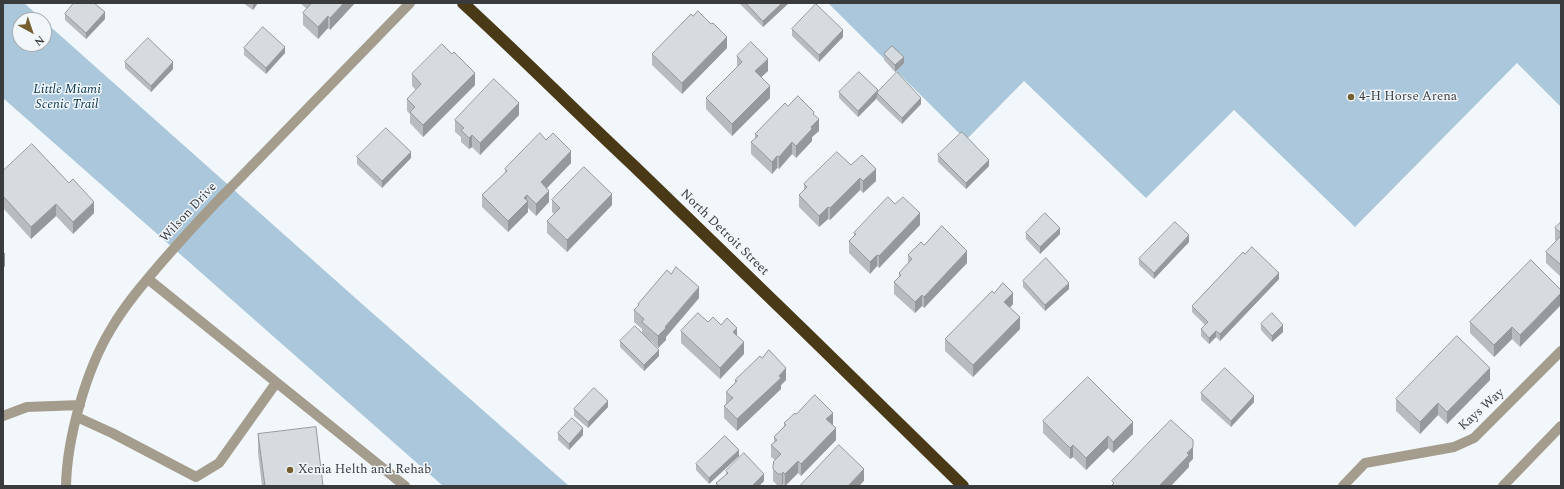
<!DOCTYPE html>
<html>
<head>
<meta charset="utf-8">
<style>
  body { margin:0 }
  #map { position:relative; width:1564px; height:489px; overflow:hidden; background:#f2f7fb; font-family:Spectral,serif }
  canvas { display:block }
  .frame { position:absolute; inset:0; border:4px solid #393b3c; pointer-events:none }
  .north { position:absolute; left:12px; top:12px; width:40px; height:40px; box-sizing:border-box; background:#f2f7fb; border:1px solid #a8acaf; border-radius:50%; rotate:140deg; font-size:11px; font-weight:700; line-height:16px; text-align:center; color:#393b3c }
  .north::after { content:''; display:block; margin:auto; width:14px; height:18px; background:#765f2f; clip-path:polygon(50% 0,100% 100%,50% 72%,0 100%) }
</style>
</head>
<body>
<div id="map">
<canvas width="1564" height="489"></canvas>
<div class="frame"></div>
<div class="north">N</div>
</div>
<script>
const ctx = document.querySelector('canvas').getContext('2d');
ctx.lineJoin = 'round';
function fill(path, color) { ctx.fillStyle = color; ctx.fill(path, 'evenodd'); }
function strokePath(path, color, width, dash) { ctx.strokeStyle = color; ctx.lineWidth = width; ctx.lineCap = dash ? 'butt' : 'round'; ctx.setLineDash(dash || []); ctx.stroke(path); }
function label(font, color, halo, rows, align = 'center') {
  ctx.font = font + ' Spectral,serif'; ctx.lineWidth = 3; ctx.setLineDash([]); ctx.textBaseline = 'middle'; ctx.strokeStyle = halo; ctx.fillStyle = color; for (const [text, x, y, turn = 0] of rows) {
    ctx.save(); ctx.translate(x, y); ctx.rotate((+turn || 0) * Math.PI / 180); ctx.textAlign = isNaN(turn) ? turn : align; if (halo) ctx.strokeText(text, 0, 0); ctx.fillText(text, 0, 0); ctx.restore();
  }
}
fill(new Path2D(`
  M3,3H24L43,20H20V44H44V21L361,303L569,486H443L3,98Z
  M828,3H1561V107L1517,63L1355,227L1234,110L1146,198L1024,81L966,140Z`), '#abc7dc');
strokePath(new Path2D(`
  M148,279L405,486
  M3,416L27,407L80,405
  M77,417L112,433L196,477L219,463L276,383
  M66,486C67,438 86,370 111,329C125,305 143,284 161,263C187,233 214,204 242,176C298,118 354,61 410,3
  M1343,486L1365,463L1454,447L1474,438L1561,351
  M1503,486L1561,426`), '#a49c8c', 10);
strokePath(new Path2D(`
  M463,3C522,57 577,113 635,167C745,273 854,379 963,486`), '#493917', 12);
fill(new Path2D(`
  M243,3H258L253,10Z
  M300,3H355L330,30L328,28L318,39L303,25V13L307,9Z
  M739,3H789L763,27Z
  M65,14L105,19L86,39L65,20Z
  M693,16L727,48L682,94L652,65V54Z
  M792,29L843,37L819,62L792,36Z
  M244,48L285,53L266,74L244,55Z
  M884,54L904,63L895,72L884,60Z
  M737,56L768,71L761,77L770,98L732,136L706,109V98L737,67Z
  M125,62L173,69L151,92L125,68Z
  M412,74L475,85L423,137L410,123V114L407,111V99L416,90L412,86Z
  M839,92H878L921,104L902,124L877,100V98L858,117L839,98Z
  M788,106L814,115L819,131L812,137V141L796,158L792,154L779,169L777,168L772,174L751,154V142L755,139V134Z
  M519,115L480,155L472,147L469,149L461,142V137L455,132V120Z
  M546,140L571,163L547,188L549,202L536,216L528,208V212L508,232L482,207V195L505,173V169Z
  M938,155L989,166L966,189L938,162Z
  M357,157L411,158L382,188L357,164Z
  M851,165L876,181L863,193L860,190L830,220L828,219L819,227L799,207V195L804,190V184Z
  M3,171L69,183L94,213L73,234L56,216L31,239L3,208Z
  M552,200L612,205L567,252L547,233V221L554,214L552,212Z
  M895,204L920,225L879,268L877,266L870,274L849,253V241L854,236V233Z
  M1561,222V277L1546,263V252L1557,241L1555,240V228Z
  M1026,233L1060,234L1040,254L1026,239Z
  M1189,242L1154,279L1139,265V259Z
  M924,245L967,263L924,308L922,306L915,313L894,294V282L899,277V273L908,263V255Z
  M1245,254L1279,279L1220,341L1216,337L1209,344L1201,336V329L1205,325L1192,312V306Z
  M1531,260L1520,347L1512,339L1494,357L1470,333V322Z
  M1023,281L1069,289L1045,311L1023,287Z
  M994,293L1013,304L1010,308L1020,329L973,377L945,351V339Z
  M699,298L666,337V340L658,348L650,340L659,356L644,371L620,347V341L642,333V329L634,322V310L638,307V304Z
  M1261,324L1283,332L1272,342L1261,330Z
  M721,325L737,336L744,354L720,379L681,343V331Z
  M735,380H786L781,385V389L737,431L724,418V406L726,404V392L735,383Z
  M1490,380L1447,424L1438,415L1420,434L1396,411V399Z
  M1201,393L1254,402L1231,427L1201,400Z
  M608,407L588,428L574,416V409Z
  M796,414L833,425H832L836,440L801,476L798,473L785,486L783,484L782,486H778L773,481V462L775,460L771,457V445L774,443V437L784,426V423Z
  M1043,421L1133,434L1113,453L1108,448L1086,470L1073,457L1070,459L1043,433Z
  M558,433L583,435L569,450L558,440Z
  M258,434L323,486H262L258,453Z
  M739,456L709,484L696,470V464Z
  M726,471L764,481L759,486H716V483L726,475Z`), '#b8bcc0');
fill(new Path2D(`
  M253,3H258L253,10Z
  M344,3H355L330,30V18Z
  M782,3H789L763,27V21Z
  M105,12V19L86,39V33Z
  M328,16V28L318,39V27Z
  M843,30V37L819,62V55Z
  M727,37V48L682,94V83Z
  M285,47V53L266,74V68Z
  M904,57V63L895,72V65Z
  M768,59V71L755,83V71Z
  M173,62V69L151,92V86Z
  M475,73V85L423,137V125Z
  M770,86V98L732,136V124Z
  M878,90V95L877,93V98L858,117V111Z
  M921,98V104L902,124V118Z
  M519,103V115L480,155V143Z
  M814,112V123L819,119V131L812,137V141L796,158V146Z
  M472,135V147L469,149V138Z
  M792,142V154L779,169V157Z
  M571,151V163L541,194V182Z
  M411,152V158L382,188V181Z
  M777,156V168L772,174V162Z
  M989,160V166L966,189V183Z
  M876,169V181L863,193V181Z
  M860,178V190L830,220V208Z
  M549,191V202L536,216V204Z
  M612,194V205L567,252V240Z
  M527,195V202L528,201V212L508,232V221Z
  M94,202V213L73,234V222Z
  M56,204V216L31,239V227Z
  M828,207V219L819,227V216Z
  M920,213V225L879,268V256Z
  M1060,228V234L1040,254V247Z
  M1189,235V242L1154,279V273Z
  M967,251V263L924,308V297Z
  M5,254V266L3,269V257Z
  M877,255V266L870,274V262Z
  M1279,273V279L1220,341V334Z
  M1069,283V289L1045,311V305Z
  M699,287V298L666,337V340L658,348V336L665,327Z
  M1013,293V304L1004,314V302Z
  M1561,293V305L1520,347V335Z
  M922,295V306L915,313V302Z
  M1020,317V329L973,377V365Z
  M1283,325V332L1272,342V336Z
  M1512,327V339L1494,357V345Z
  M737,328V339L733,332Z
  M1216,331V337L1209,344V338Z
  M744,342V354L720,379V368Z
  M659,350V356L644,371V365Z
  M786,368V380L781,385V389L737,431V419Z
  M1490,368V380L1447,424V412Z
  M1254,396V402L1231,427V421Z
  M608,401V407L588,428V422Z
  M1438,403V415L1420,434V422Z
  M833,413V425L826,431V419Z
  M1133,422V434L1113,453V442Z
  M583,428V435L569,450V444Z
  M836,428V440L801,476V464Z
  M1108,436V448L1086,470V458Z
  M1073,445V457L1070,459V448Z
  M1193,447V459L1189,463V467L1171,486H1159Z
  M739,450V456L709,484V478Z
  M798,461V473L785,486V474Z
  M864,469V481L859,486H848Z
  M783,472V484L782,486V474Z
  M764,474V481L759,486H752Z`), '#96999c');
const building = new Path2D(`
  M74,3H94L105,12L86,33L65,14Z
  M312,3H344L330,18L328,16L318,27L303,13Z
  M746,3H782L763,21Z
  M816,4L843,30L819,55L792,29Z
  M698,11L711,24L713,23L727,37L682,83L652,54L691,14L693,16Z
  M263,27L285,47L266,68L244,48Z
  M148,38L173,62L151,86L125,62Z
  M751,42L768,59L755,71L770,86L732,124L706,98L742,62L737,56Z
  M442,44L452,54L454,52L475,73L423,125L410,112L415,107L407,99L421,84L412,74Z
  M892,46L904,57L895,65L884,54Z
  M859,72L878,90L858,111L839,92Z
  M897,72L921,98L902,118L877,93Z
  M494,79L519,103L480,143L472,135L469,138L461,130L464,128L455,120Z
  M798,96L814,112L813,114L819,119L811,127L812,129L796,146L792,142L779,157L777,156L772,162L751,142L758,136L755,134L785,103L788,106Z
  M386,128L411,152L382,181L357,157Z
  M962,132L989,160L966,183L938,155Z
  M540,133L546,140L553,133L571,151L541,182L549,191L536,204L527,195L524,198L528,201L508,221L482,195L507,171L505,169Z
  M32,144L69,183L73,179L94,202L73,222L56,204L31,227L3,196V171Z
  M837,152L851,165L862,155L876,169L863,181L860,178L830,208L828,207L819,216L799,195L807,187L804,184Z
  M584,167L612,194L567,240L547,221L560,208L552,200Z
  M888,197L895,204L903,197L920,213L879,256L877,255L870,262L849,241L856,234L854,233Z
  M1045,213L1060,228L1040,247L1026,233Z
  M1175,222L1189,235L1154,273L1139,259Z
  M1561,222V233L1555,228Z
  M942,226L967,251L924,297L922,295L915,302L894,282L901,275L899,273L912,259L908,255L921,242L924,245Z
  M1561,236V265L1546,252Z
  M1252,247L1279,273L1220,334L1216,331L1209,338L1201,329L1208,322L1192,306L1243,252L1245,254Z
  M3,252L5,254L3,257Z
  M1046,258L1069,283L1045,305L1023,281Z
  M1531,260L1561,290V293L1520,335L1512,327L1494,345L1470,322Z
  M676,267L699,287L665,327L666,328L658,336L642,322L644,319L634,310L639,305L638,304L667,270L671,274Z
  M1003,283L1013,293L1004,302L1020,317L973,365L945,339L992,291L994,293Z
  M698,313L708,322L713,317L721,325L727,318L737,328L733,332L744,342L720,368L681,331Z
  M1272,313L1283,325L1272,336L1261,324Z
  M635,326L659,350L644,365L620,341Z
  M1457,336L1490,368L1447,412L1438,403L1420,422L1396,399Z
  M769,350L786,368L779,376L781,378L737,419L724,406L733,398L726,392L737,381L735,380L760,356L762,358Z
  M1225,368L1254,396L1231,421L1201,393Z
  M1088,377L1133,422L1113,442L1108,436L1086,458L1073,445L1070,448L1043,421Z
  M594,388L608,401L588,422L574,409Z
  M815,395L833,413L826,419L836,428L801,464L798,461L785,474L783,472L782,474H778L773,469V465L774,463L773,462L781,454L771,445L777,440L774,437L786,425L784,423L795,413L796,414Z
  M572,418L583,428L569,444L558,433Z
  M1171,420L1193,440V447L1187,453L1189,455L1159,486H1111L1114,483L1112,481Z
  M316,427L323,486H265L258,434Z
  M725,436L739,450L709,478L696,464Z
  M839,445L864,469L848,486H800Z
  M744,453L764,474L752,486H719L716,483L728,473L726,471Z`);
fill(building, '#d6dbdf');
strokePath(building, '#96999c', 1);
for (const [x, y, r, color] of [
  [1351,97,4,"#765f2f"],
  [290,470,4,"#765f2f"]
]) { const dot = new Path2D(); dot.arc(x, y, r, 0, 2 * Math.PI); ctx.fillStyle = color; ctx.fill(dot); strokePath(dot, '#f2f7fb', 1.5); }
label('italic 13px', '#02314c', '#f2f7fb', [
  ["Little Miami",67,90],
  ["Scenic Trail",67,105]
]);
label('13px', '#393b3c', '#f2f7fb', [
  ["4-H Horse Arena",1359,97],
  ["Xenia Helth and Rehab",298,470]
], 'left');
label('13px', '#393b3c', '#f2f7fb', [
  ["Wilson Drive",189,213,-47],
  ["North Detroit Street",724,233,44],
  ["Kays Way",1482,410,-42]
]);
</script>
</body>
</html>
